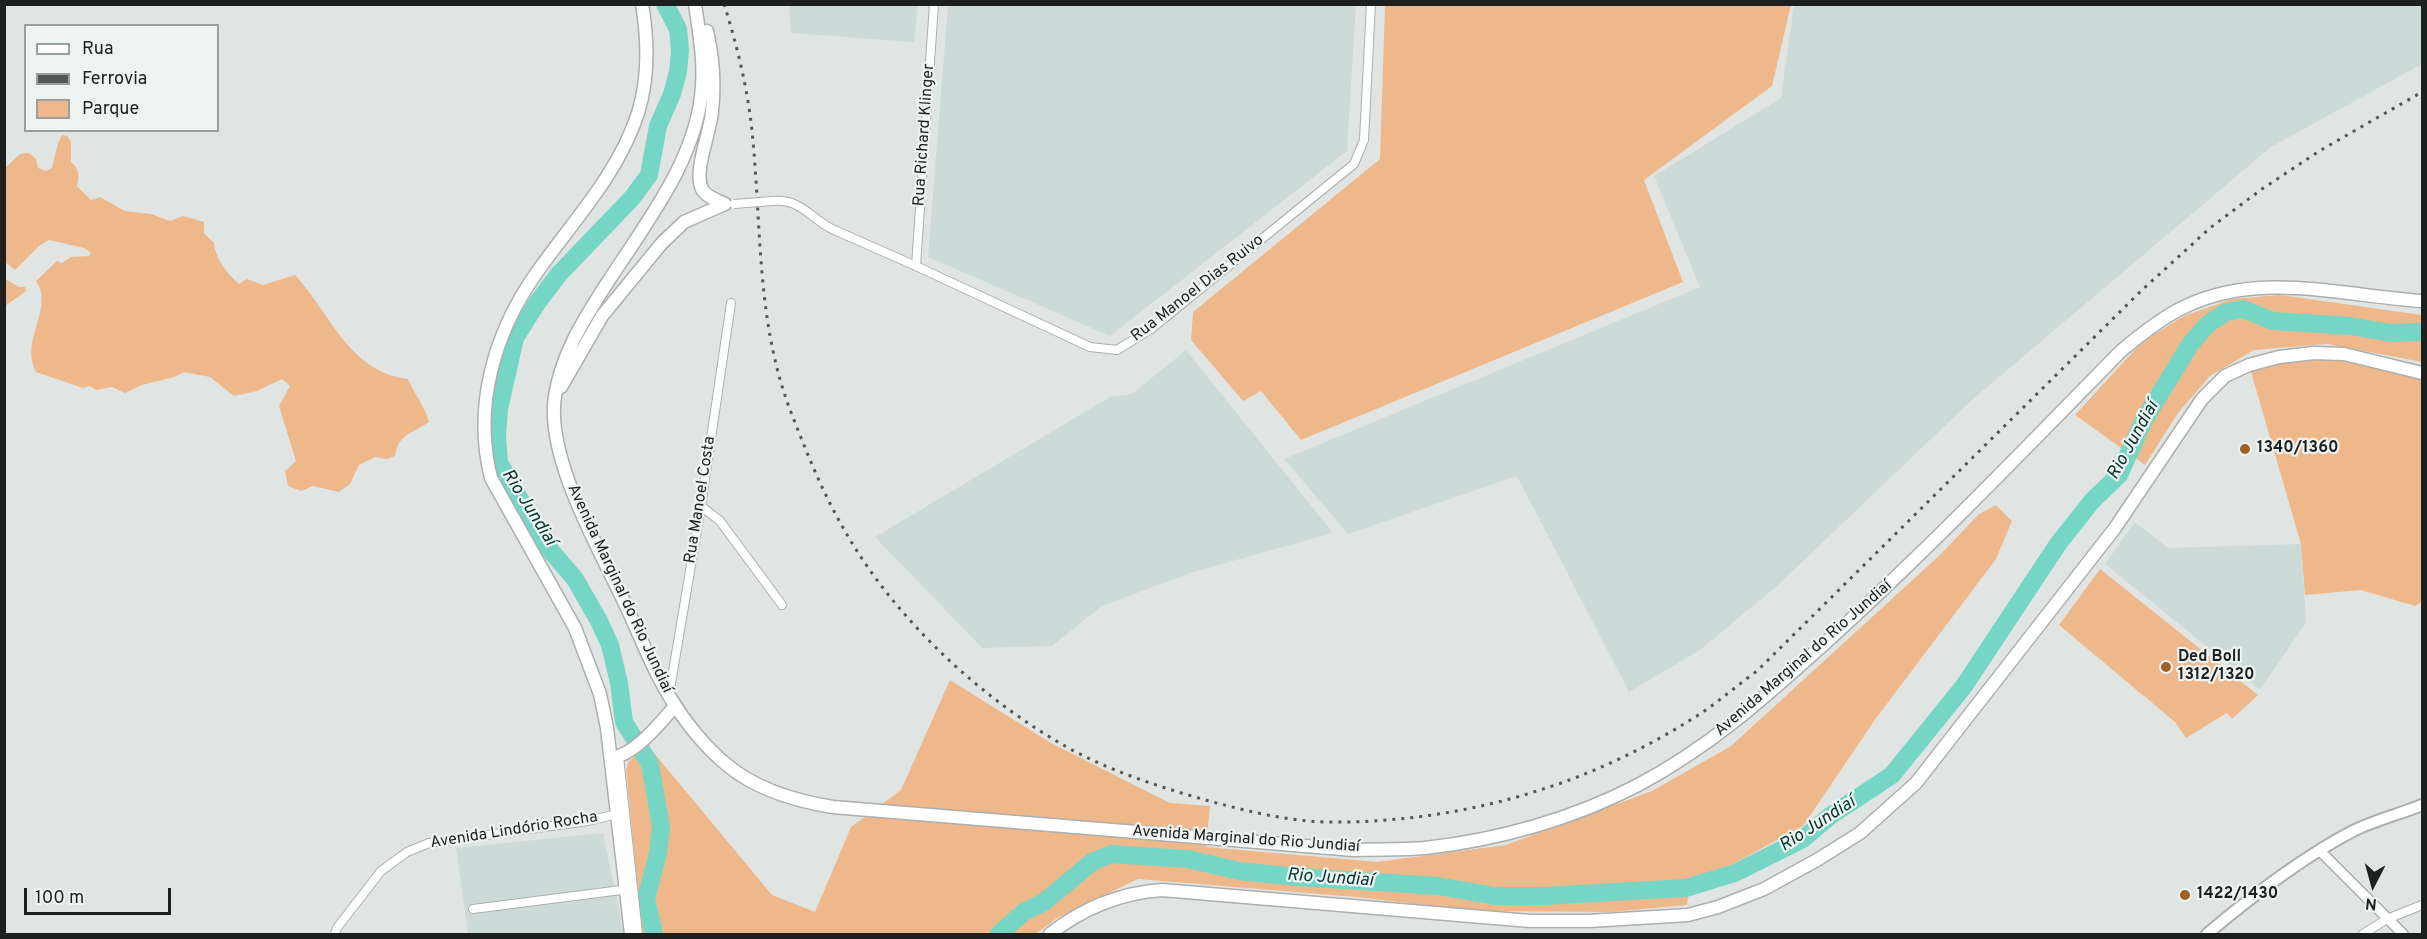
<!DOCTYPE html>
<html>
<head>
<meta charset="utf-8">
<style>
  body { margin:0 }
  #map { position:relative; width:2427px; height:939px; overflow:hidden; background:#e0e5e4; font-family:Overpass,sans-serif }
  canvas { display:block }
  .frame { position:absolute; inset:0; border:6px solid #1e1f1f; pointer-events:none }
  .legend { position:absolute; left:24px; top:24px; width:195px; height:108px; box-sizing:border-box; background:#edf3f1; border:2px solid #9a9e9d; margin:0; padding:8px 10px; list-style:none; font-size:18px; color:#1e1f1f }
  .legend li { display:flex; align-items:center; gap:12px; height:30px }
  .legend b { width:30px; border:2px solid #9a9e9d }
  .north { position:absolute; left:2343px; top:855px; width:60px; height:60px; -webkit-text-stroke:4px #edf3f1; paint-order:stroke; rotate:186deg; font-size:16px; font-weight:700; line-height:24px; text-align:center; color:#1e1f1f }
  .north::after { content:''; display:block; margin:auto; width:21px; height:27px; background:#1e1f1f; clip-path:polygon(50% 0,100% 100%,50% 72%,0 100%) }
  .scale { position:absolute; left:24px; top:888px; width:147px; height:27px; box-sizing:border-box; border:3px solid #1e1f1f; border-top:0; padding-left:8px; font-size:18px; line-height:21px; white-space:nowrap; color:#1e1f1f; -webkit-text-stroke:4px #edf3f1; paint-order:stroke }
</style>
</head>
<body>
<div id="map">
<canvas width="2427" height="939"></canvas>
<div class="frame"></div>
<ul class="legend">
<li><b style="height:8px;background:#fff"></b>Rua</li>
<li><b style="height:8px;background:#545656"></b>Ferrovia</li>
<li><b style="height:16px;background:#efb88b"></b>Parque</li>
</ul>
<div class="north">N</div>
<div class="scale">100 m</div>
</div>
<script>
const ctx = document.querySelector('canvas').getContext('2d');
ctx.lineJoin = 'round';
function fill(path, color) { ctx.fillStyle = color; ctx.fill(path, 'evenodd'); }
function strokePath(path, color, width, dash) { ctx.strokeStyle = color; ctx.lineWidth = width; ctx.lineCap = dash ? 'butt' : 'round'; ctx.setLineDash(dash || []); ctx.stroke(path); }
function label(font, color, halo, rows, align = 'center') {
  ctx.font = font + ' Overpass,sans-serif'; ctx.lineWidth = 4.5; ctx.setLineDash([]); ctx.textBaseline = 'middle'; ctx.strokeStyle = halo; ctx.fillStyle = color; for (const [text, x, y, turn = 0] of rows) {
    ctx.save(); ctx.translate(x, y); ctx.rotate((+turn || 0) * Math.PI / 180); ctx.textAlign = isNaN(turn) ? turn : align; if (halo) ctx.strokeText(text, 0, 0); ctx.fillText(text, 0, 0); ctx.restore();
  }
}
fill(new Path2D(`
  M789,5H918L914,42L791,33Z
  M948,5H1356L1347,151L1110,336L928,257Z
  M1794,5H2422V64L2271,147L1973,399L1777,586L1700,650L1629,692L1517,476L1348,534L1284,459L1700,287L1654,176L1781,98Z
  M1186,350L1333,533L1193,572L1102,606L1052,646L982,648L875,537L1110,397L1132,394Z
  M2135,522L2168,548L2301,544L2306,622L2260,690L2105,564Z
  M603,833L624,934H468L456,848Z`), '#cddbd8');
fill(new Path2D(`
  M1385,5H1791L1772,86L1644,180L1683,282L1301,440L1261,391L1243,401L1191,340L1193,312L1380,159Z
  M62,135L67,136L71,142V162C80,169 79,175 77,186L91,200L100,197L125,211L151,214L170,221L183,216L204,222V233L214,243C216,260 226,272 239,284L247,279L263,285L295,275C331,314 349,372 408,379C414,394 425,406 429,422C412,434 399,433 395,456L387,459L375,457L359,465L350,484L339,492L313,486L301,491L288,486L285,471L296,461L279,406L290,386L282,379L257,391L234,396L210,377L184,372L174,377L142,385L125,393L112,387L96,390L90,386L83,388L36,372C19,340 55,308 36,281L57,261L62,263L71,257L89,256L91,253L84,248L49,240L40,245L15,270L5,262V168L20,154L29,153L36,159L38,168L46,171L52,168L58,143Z
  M5,279L19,287H25L26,291L5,306Z
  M2280,295L2422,315V362L2327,344L2254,350L2210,376L2178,413L2145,465L2075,415L2142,342L2184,316L2232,299Z
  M2314,353L2422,372V602L2415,606L2361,590L2305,595L2301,544L2249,365Z
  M1996,505L2012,521L1996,559L1874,721L1803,826L1731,865L1690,880L1687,905L1611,912L1476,911L1356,897L1138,879L1057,918L1036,934H643L642,931L626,770L629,761L649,747L772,895L815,912L851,827L901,790L950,680L1051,743L1170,803L1210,806L1206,847L1377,862L1506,845L1652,791L1731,746L1941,554L1978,515Z
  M2100,569L2258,695L2232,719L2227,713L2186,738L2175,722L2059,625Z`), '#efb88b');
strokePath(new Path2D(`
  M654,934L646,899L658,853L661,827L650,764L624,722L619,683L610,645L599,621L575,579L550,550L508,479L499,462L497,437L499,409L515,338L537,303L559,274L632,198L649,175L658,126L672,94L678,72L680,51L678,29L665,4
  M999,934L1024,912L1044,902L1092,862L1111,854L1188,859L1239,871L1297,877L1438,886L1495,896H1543L1686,888L1735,873L1803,839L1830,816L1892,775L1964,686L2058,544L2092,501L2119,475L2144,420L2191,343L2208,324L2226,312L2243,309L2273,321L2351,326L2390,333L2422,332`), '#76d6c5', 18);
const minor = new Path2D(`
  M772,201C800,198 809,217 832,229L916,266L1090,347L1117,350L1151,329L1354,164L1364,140L1371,4
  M916,266L934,4
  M701,506L720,521L782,605
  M669,695L701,506L731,303
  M619,757L638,934
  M473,909L629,889
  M335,934L337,928L381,871L407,852L429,843L588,821L625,812
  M2363,934L2387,919L2422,905`);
const tertiary = new Path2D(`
  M2320,851L2403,934`);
const secondary = new Path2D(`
  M2207,934C2252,896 2301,858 2353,831C2375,820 2400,814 2422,805`);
const primary = new Path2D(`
  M695,4C699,32 704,58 702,86C698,161 641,229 602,291C581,324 561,357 555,396C545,458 601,552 627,608C641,638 653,671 671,699C685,722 706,748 727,765C757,790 795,801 833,807L1354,850C1378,849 1402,850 1425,848C1498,840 1573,819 1638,785C1710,747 1764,698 1823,645C1927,551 2023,451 2121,351C2140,335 2161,318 2184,307C2260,270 2343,296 2422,301
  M707,31C713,57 715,84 712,111C711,131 693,171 702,189C706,197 717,200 725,204
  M561,387L602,316L662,243L684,222L725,204
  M611,758C635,755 660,723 675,706
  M631,934L607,728L600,694L575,628L491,478C473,407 494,334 535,275C572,222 618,175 638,113C649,78 648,40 642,4
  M1050,934C1083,908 1120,893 1162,890L1530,921H1589L1688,915L1718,907L1764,889L1817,860L1860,833L1916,783L2115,528L2202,399L2225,376L2249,365L2279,357L2314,353L2344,354L2422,373`);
strokePath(minor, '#abafae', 10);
strokePath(tertiary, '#abafae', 12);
strokePath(secondary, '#abafae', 14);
strokePath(primary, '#abafae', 15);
strokePath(minor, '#fff', 8);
strokePath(tertiary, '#fff', 9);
strokePath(secondary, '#fff', 10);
strokePath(primary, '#fff', 12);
strokePath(new Path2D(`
  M724,4C736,42 746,82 751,122C762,217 755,315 789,407C804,446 820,487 841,524C891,616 982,701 1074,751C1116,773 1163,788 1209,801C1247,811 1286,821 1327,822C1398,823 1472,812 1540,790C1592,774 1646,748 1692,719C1715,705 1735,687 1757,671L2141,291L2210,228L2262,189L2321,150L2422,92`), '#545656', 3, [3, 6]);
const minorBridge = new Path2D(`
  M734,204L772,201`);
strokePath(minorBridge, '#abafae', 10, []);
strokePath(minorBridge, '#fff', 8);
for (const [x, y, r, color] of [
  [2245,449,6,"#9e6126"],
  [2166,667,6,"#9e6126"],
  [2185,895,6,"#9e6126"]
]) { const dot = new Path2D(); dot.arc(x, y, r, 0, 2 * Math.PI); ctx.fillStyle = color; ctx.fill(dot); strokePath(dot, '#edf3f1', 2); }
label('16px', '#1e1f1f', '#edf3f1', [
  ["Rua Richard Klinger",925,135,-86],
  ["Rua Manoel Dias Ruivo",1198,289,-38],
  ["Rua Manoel Costa",701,500,-81],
  ["Avenida Marginal do Rio Jundiaí",619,589,65],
  ["Avenida Marginal do Rio Jundiaí",1804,659,-41],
  ["Avenida Lindório Rocha",514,831,-9],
  ["Avenida Marginal do Rio Jundiaí",1246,840,4]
]);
label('bold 16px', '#1e1f1f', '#edf3f1', [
  ["1340/1360",2257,449],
  ["Ded Boll",2178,658],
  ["1312/1320",2178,676],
  ["1422/1430",2197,895]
], 'left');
label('italic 18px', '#04332d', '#edf3f1', [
  ["Rio Jundiaí",2134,441,-61],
  ["Rio Jundiaí",528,508,58],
  ["Rio Jundiaí",1818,825,-33],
  ["Rio Jundiaí",1330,879,4]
]);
</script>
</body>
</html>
